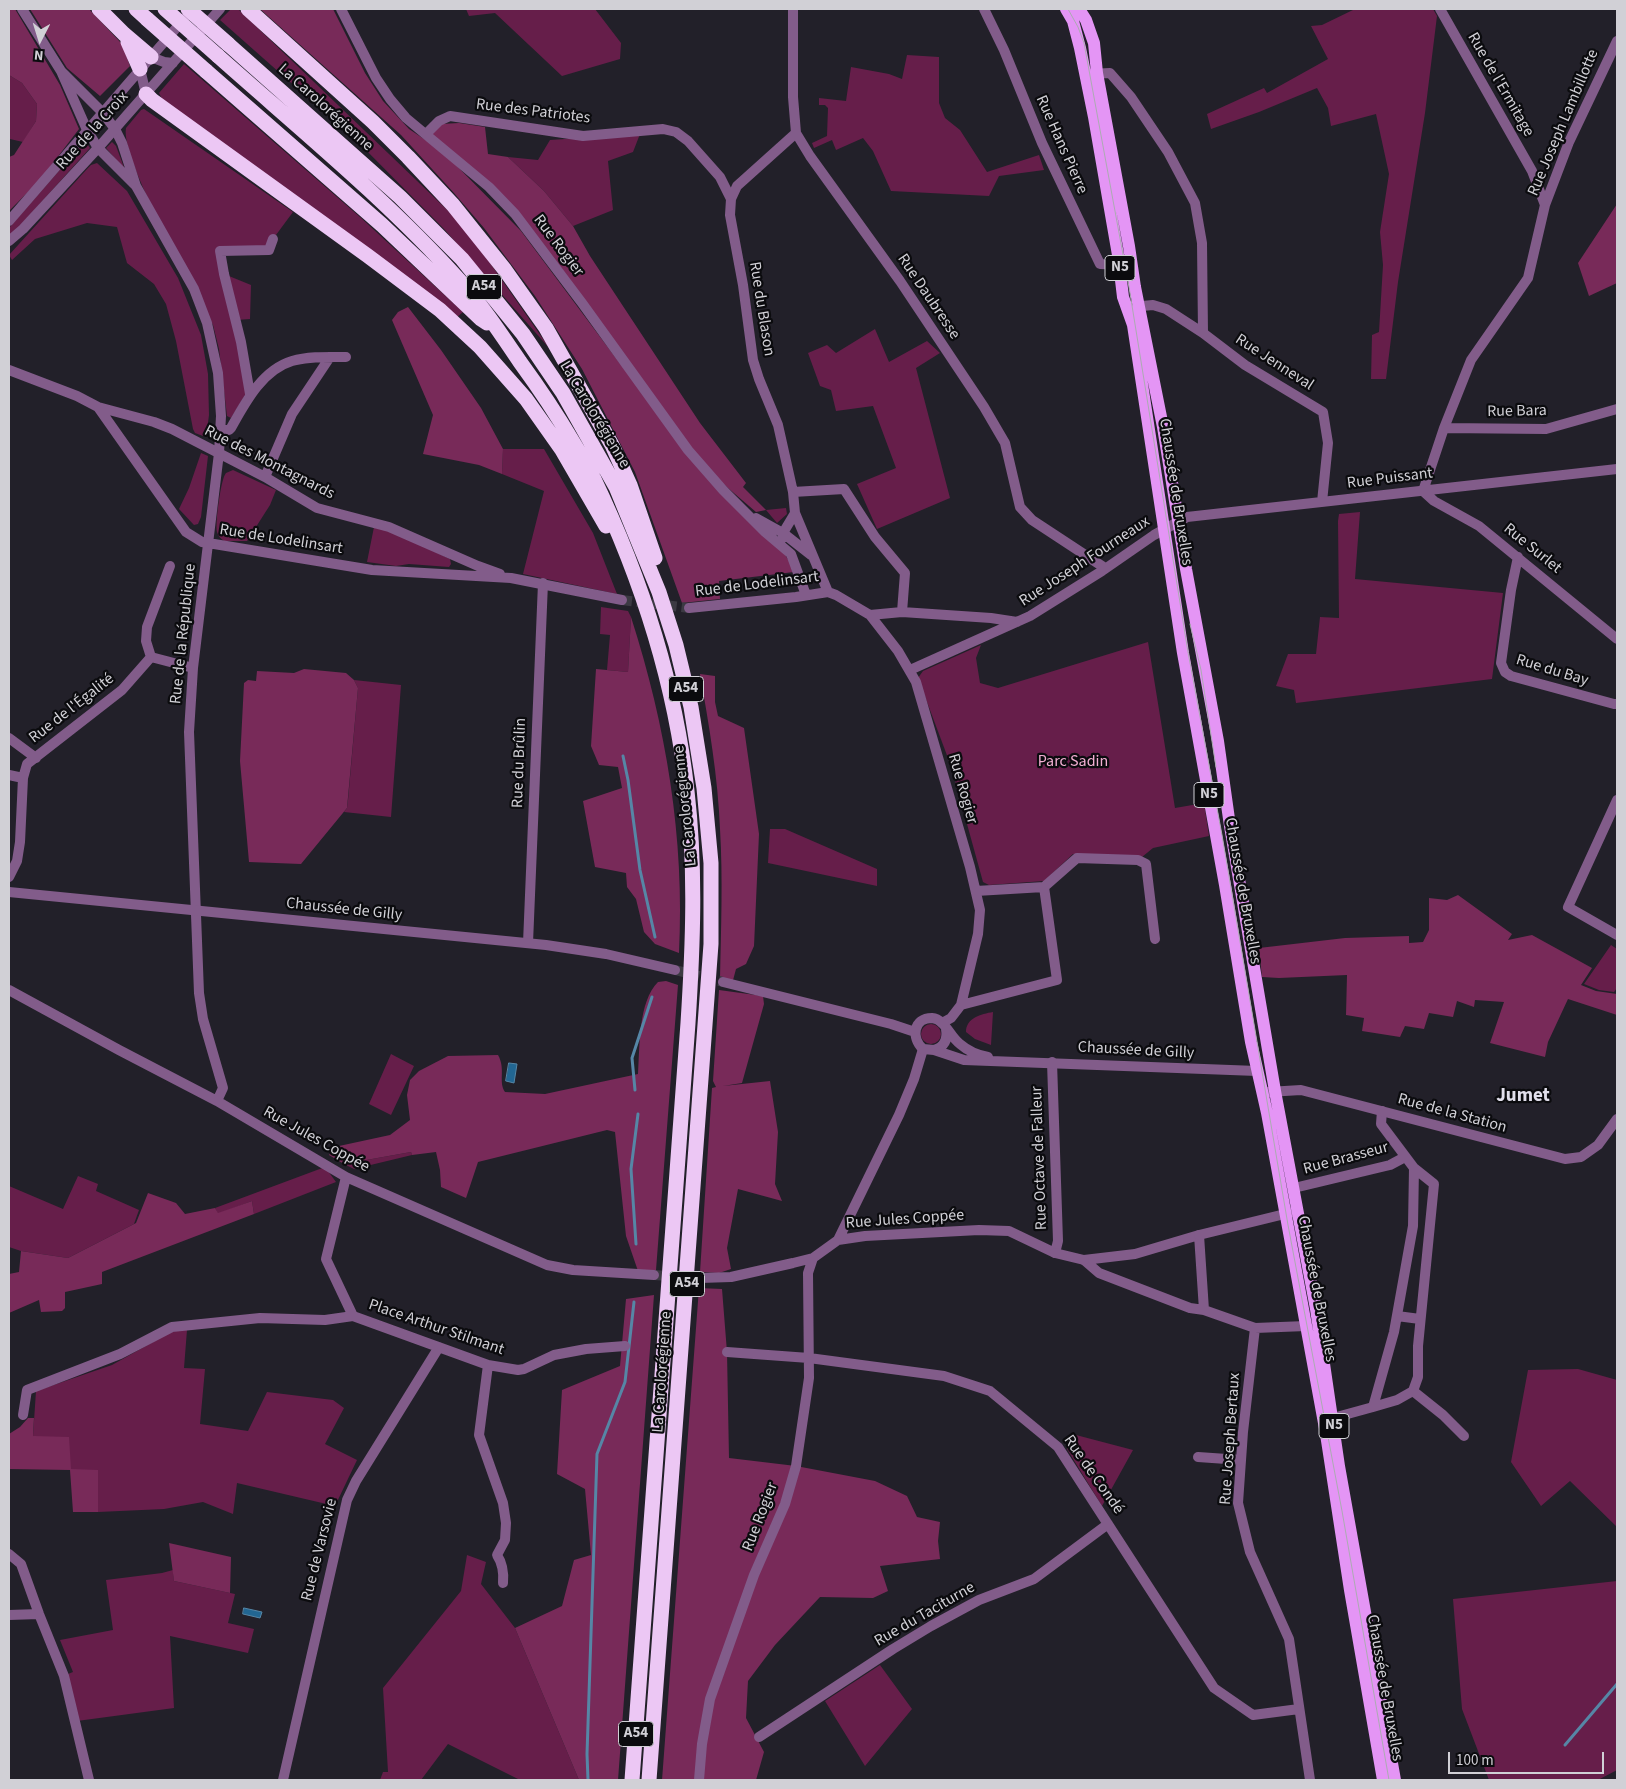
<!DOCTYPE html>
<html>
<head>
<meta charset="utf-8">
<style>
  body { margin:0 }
  #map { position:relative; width:1626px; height:1789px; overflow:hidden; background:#222029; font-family:"Source Sans 3",sans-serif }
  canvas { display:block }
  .frame { position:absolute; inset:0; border:10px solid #d1d0d6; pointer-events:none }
  .north { position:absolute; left:15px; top:15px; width:50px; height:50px; -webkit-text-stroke:4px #0b0b0e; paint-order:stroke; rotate:185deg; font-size:14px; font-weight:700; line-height:20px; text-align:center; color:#d1d0d6 }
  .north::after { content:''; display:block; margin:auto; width:18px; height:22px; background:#d1d0d6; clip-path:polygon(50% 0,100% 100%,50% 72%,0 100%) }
  .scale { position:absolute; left:1448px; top:1752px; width:156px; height:22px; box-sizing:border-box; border:2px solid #d1d0d6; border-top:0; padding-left:6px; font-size:15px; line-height:18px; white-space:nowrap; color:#d1d0d6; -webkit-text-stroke:4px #0b0b0e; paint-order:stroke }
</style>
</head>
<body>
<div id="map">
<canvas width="1626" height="1789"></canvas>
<div class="frame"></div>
<div class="north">N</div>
<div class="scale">100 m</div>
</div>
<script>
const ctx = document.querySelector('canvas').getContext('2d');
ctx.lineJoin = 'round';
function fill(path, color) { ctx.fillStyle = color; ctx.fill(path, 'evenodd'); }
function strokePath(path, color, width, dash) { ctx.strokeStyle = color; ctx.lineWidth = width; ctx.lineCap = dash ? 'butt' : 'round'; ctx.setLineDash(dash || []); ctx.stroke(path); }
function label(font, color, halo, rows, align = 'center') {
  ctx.font = font + ' "Source Sans 3",sans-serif'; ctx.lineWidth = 4.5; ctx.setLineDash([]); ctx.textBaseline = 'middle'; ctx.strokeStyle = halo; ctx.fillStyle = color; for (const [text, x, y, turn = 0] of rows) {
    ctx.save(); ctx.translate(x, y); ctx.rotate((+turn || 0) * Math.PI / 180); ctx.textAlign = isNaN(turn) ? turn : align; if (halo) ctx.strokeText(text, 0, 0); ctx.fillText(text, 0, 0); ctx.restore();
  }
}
fill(new Path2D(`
  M231,9H238L465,227L550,349L444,229L358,142L220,20Z
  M466,9H595L621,43L620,59L562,76L495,13L469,16Z
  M1355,9H1433L1437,16L1425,113L1398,282L1386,379H1371L1372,335L1379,332L1383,265L1380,232L1389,174L1376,114L1331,126L1328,108L1317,88L1259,112L1211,129L1207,114L1264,88L1267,93L1328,59L1311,26L1322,25Z
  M907,55L939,57V103L945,118L960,130L987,172L1039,155L1044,170L999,176L989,196L891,191L873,151L863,138L836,150L832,140L814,148L812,143L827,136L828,108L825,105H819V98L846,101L851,67L889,74L902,79Z
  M184,64L360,217L463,312L456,318L163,101L159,93Z
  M9,75L22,83L37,104L36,121L23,142L10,139Z
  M144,109L293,212L273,239L269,250L221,252L224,274L251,285L250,319L236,320L247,392L231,418L227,416L219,349L213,325C196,291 120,159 126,128L141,110Z
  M640,134L633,152L608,161L613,210L573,226L544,191L508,157L538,160L550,140Z
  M85,141L90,148L18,228L9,236V228Z
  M112,142L116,146L125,170L106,148Z
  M97,163L127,191L178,278L201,335L208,374L209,415L207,430L203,436L195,433L193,429L176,341L166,304L154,284L127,263L117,227L87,223L35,239L12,260L9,255L87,169L91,165Z
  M875,329L889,362L927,341L940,353L916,368L950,498L877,529L857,484L896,468L873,406L836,411L831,390L820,386L808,353L827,345L836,353Z
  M503,449H544L593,533L617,594L523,574L544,491L502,474Z
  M201,453L208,456L201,517L198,524L194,525L179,509L189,488Z
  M233,470L276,490L270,505L247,541H224C221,539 218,536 217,532C215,523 221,478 226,473Z
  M786,508L787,514L777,523L766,510Z
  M1360,512L1355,579L1503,593L1492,679L1296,703L1294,690L1276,686L1288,654H1316L1320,617L1339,618L1338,521L1339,514Z
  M374,527L391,531L450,559L451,564L449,567L409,564L396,566L367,562Z
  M601,607L628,611L631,617L628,672L607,670L610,635L600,634Z
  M1148,642L1175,808L1204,803L1209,836L1153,848L1142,857L1073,854L1044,881L989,885L983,882L951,766L918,678L923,671L981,645L976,658L980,683L998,688Z
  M354,680L401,685L391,817L344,812L347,808L348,800L358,688Z
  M770,829H785L877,869V886L768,863Z
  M1611,945L1617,949V988L1614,992L1599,990L1584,984Z
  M993,1012L991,1045L975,1039L966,1032C966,1018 981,1014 993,1012Z
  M921 1034a10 10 0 1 1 20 0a10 10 0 1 1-20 0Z
  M391,1054L414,1066L391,1115L369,1104Z
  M411,1152L412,1155L354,1169L344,1164Z
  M325,1167L336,1182L254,1214L252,1201L218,1214L215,1208Z
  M78,1176L98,1184L96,1191L139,1210L134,1224L68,1258L21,1251L9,1247V1186L63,1209Z
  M179,1330H187L184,1368L205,1369L200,1424L248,1431L267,1392L333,1400L344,1408L325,1444L357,1460L335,1506L237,1483L233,1514L203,1502L164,1509L98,1512V1471L71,1470L33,1436L36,1391L112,1365L169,1333Z
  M1578,1369L1617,1380V1527L1570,1481L1541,1506L1511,1462L1528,1370Z
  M1076,1435L1133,1450L1102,1506L1067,1449Z
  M467,1555L486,1562L481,1584L515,1628L579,1780H520L448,1744L421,1780H380L383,1772H388L383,1688L461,1591Z
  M173,1570L174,1581L235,1594L228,1623L254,1629L248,1653L170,1636L174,1708L77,1721L68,1674L73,1672L60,1640L113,1630L106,1580L162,1573Z
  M1617,1581V1770L1598,1780H1489L1462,1709L1453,1599Z
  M880,1665L912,1709L865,1766L825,1701Z`), '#661e4a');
fill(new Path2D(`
  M9,9H15L60,85L79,129L40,180L9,211V157L14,155L36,121L37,104L22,83L9,75Z
  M30,9H89L122,44L130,66L100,96L67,68Z
  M260,9H333L365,73L383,101L409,129L442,151L521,231L621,365L530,233L467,168L426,134L441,124L459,123L485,127L488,154L508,157L544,191L573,226L590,256L700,423L746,483L743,487L766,510L756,512L714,476C735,498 786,545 794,572L719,581L720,599L682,603L635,472L582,369L535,296L484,228L454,193L401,135Z
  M1617,204V283L1589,296L1578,263Z
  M408,307L441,350L481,408L503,449L502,474L479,465L423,454L433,415L392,320L398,312Z
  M631,617C666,726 685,838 679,953L655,944L644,932L636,899L627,887L626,873L595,867L583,801L622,788L618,767L599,765L591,746L596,669L628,672Z
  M304,669L346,673L354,680L358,688L347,808L301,864L249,862L240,761L244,683L248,680L256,681L257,671L294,673Z
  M700,674L715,676V702L718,716L744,728L759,834L754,946L746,964L736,969L732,984L720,979C721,929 723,879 720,829C718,777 709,725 700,674Z
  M1458,895L1512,934L1508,940L1532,935L1592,968L1581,985L1596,991L1617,994V1015L1568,999L1548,1042L1545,1057L1490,1043L1504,1002L1475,1000L1474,1007L1457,1001L1453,1017L1429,1013L1424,1029L1405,1026L1400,1037L1362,1031L1364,1018L1346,1015L1347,975L1279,978L1262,977L1259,948L1345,938L1409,936V943L1423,942L1429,930V898L1447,900Z
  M666,981L678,985L656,1270L638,1271L626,1236L615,1132L607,1130L478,1162L466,1198L441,1187L440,1170L436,1152L412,1155L411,1152L344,1164L329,1155L333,1149L339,1146L390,1135L410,1120L407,1095L410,1080L419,1071L448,1056L498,1055C506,1069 498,1082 505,1092L545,1094L638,1074C640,1046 638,1002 658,982Z
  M719,990L763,996L764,1004L742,1083L723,1086L770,1081L778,1132L775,1184L782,1201L738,1189L727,1248L731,1269L719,1273L700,1272L712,1088L716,1087L713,1081Z
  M148,1193L176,1203L185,1214L215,1208L218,1213L252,1201L254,1214L102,1272V1284L65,1292V1308L62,1311L41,1312L39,1300L9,1313V1274L19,1272L21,1251L68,1258L136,1223Z
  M699,1288L722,1289L727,1352L729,1458L796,1466L875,1481L907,1496L917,1517L940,1522L938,1541L940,1559L880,1566L888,1591L873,1598L820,1597L775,1645L748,1681L746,1718L764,1752L756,1780H662Z
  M654,1295L618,1780H579L515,1628L562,1606L574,1560L591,1555L585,1489L557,1474L562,1390L620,1366L626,1299Z
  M28,1418H34L33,1436L69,1437L71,1469L98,1470V1512H73L70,1470L9,1469V1434L20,1427Z
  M169,1543L231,1557L230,1593L174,1581Z`), '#782a59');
const water = new Path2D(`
  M509,1063L517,1064L514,1083L506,1081Z
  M244,1608L262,1612L260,1618L243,1614Z`);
fill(water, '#226692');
strokePath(water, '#5686a6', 1);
strokePath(new Path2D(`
  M623,756L628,780L640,870L655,937
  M635,1090L632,1058L652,997
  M636,1244L631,1169L638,1114
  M1565,1745L1617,1684
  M588,1780L587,1754L597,1454L625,1382L634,1302`), '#5686a6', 3);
strokePath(new Path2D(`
  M622,600L689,608
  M654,1275L700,1278`), '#3c3a43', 10, [10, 5]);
strokePath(new Path2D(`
  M675,970L723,982`), '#3c3a43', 10, [10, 5]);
strokePath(new Path2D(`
  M22,9L61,71L87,130L98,148L135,185
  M341,9L376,78L390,99L406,118L489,187L515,214L582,303L688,450L723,490L765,532L791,554L806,595
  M793,9V97L796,133L810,156L900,281L984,407L1005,443L1020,507L1032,520L1105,568
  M1440,9L1532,171L1545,205
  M61,71L102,112L115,129L122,143L136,186L194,289L207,323L218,373L221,416L219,453L193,668L189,732L199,993L203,1019L223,1088L217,1101
  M1090,74L1110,73L1131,97L1168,152L1195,203L1202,243L1203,333
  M796,133L737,186L731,199L730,215L743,285L753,360L759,379L778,425L793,492L795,513L828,592
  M426,134L439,121L450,116L583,136L663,129L676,132L688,141L720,177L731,199
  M1131,307L1153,305L1166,309L1203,333L1245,365L1323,412L1328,443L1322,502
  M9,370L77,396L98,407L186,532L202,542L372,570L511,578L622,600
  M250,394L241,342L224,274L220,251L269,250L273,239
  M98,407L154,422L172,429L265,477L317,508L389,527L478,566L500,574
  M1444,428L1546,429L1617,409
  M220,430H229L231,428C245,403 262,370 292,361C309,356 329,357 346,357
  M265,477L292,414L330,357
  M1423,491L1444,428L1471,360L1528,278L1545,205L1569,142L1617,41
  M1423,491L1434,501L1479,526L1617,639
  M793,492L844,489L875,537L905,573L902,612
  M756,518L783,533L811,555
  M783,538V533L795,513
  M1518,557L1511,590L1501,663L1505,672L1511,676L1614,704H1617
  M170,566L147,627L146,641L151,657L193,668
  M689,608L796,597L828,592L836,595L870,615L898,651L916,682L970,867L980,910L978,934L961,1005L951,1018L942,1023
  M870,615L902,612L991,618L1017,622
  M910,670L1030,616L1102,571L1154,535L1187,517L1617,469
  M9,738L36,758
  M9,775L23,778
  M1617,800L1568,907L1617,935
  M9,877L17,861L20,842L23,778L27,764L122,690L151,657
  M976,891L1044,887L1077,858L1138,860L1146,864L1155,939
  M528,943L543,583
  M9,990L119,1050L217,1101L346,1177L547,1265L573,1270L654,1275
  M961,1005L1057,980L1044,887
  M346,1177L326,1259L353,1316
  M1294,1188L1390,1165L1405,1157
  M838,1240L899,1115L914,1079L923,1049
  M1084,1260L1099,1273L1190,1308L1204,1310L1255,1328L1306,1326
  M1084,1260L1135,1254L1199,1235L1204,1310
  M700,1278L731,1277L793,1263L813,1258L838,1240L865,1236L979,1230L1009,1231L1055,1253L1058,1241L1052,1062
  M1397,1316L1420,1319
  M1255,1328L1243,1432L1238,1503L1250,1552L1289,1639L1310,1780
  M727,1352L809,1358L944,1376L990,1391L1058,1447L1214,1688L1253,1715L1299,1709
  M488,1365L479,1435L503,1503L506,1523L505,1540L497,1555C503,1564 504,1572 503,1583
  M1413,1391L1418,1377V1346L1434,1184L1414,1168
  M1373,1407L1397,1400L1413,1391L1443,1415L1464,1436
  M23,1415L27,1390L120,1354L172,1327L260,1318L325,1320L353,1316L488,1365L518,1370L524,1369L554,1355L586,1349L625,1346
  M1333,1418L1373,1407L1394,1332L1413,1226L1414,1168L1381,1124L1382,1111
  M1198,1457L1241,1460
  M9,1554L21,1564L39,1614L64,1676L89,1780
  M9,1615L39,1614
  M759,1737L893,1649L931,1626L979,1600L1034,1579L1108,1524
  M283,1780L347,1500L356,1481L439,1347
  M699,1780L702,1744L710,1699L754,1575L785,1504L796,1466L809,1378L808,1273L813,1258`), '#825c8a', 10);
strokePath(new Path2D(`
  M984,9L1004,50L1042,143L1100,264L1126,265
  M151,57L164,62L173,63
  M140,69L146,94
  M9,221L184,19
  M9,241L23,229L98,148L220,9
  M9,892L546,945L606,954L675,970
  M723,982L891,1024L915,1032
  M946,1029C948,1040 944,1047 934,1050L923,1049C911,1038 913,1018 932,1018C945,1019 950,1037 960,1044C968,1051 977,1055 988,1057
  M934,1050L964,1060L1257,1071
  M1268,1092L1301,1090L1565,1159L1581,1157L1598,1145L1617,1119
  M1199,1235L1293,1212
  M1055,1253L1084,1260`), '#825c8a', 10);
strokePath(new Path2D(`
  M1066,9L1073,21L1080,48L1094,117L1118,255L1123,297L1133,325L1183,653L1225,885L1251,1042L1267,1113L1326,1434L1350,1590L1383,1780
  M1079,9L1086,20L1094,43L1097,73L1129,246L1135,287L1163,427L1186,569L1218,741L1230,826L1275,1091L1316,1309L1339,1466L1395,1780`), '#e495f5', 12);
strokePath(new Path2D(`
  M99,9L124,34L151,57
  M136,9L147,19
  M248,9L373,122L408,157L453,205L505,270L546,328L612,445L630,485L655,558
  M128,42L140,69
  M228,44L400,197L462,259L523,334L563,393L616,487L659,592L676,645L691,707L704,788L711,863V944L649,1780
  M218,56C300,129 386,199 459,280C482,305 501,334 520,362C539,388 557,415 573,442C580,454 588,465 593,477C640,575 675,682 687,791C696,868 693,945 688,1023L632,1780
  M206,71L382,225L481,319L487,323
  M146,94L152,100L368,256L440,310L480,347L526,399L562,450L606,526`), '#ecc7f4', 15);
strokePath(new Path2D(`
  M1068,9L1078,27L1084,43L1129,287L1188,652L1222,835L1288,1225L1342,1511L1389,1780
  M1190,624L1201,670L1216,767`), '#acabb2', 1);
strokePath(new Path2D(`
  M165,9L218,56
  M188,9L228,44
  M147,19L206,71`), '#ecc7f4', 15);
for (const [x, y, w] of [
  [1120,268,30],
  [484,287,35],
  [686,689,35],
  [1209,795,30],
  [687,1284,35],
  [1334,1426,30],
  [636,1734,35]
]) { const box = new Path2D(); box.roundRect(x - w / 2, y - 12.5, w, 25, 4); ctx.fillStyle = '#0b0b0e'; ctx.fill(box); strokePath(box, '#d1d0d6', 1); }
label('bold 15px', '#d1d0d6', null, [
  ["N5",1120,268],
  ["A54",484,287],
  ["A54",686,689],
  ["N5",1209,795],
  ["A54",687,1284],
  ["N5",1334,1426],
  ["A54",636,1734]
]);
label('16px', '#d1d0d6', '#0b0b0e', [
  ["Rue de l'Ermitage",1500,85,60],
  ["La Carolorégienne",325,108,42],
  ["Rue des Patriotes",533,112,7],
  ["Rue Joseph Lambillotte",1564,123,-67],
  ["Rue de la Croix",93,131,-48],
  ["Rue Hans Pierre",1061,145,66],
  ["Rue Rogier",558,246,53],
  ["Rue Daubresse",928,297,56],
  ["Rue du Blason",761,309,81],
  ["Rue Jenneval",1274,363,33],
  ["Rue Bara",1517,412,-1],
  ["La Carolorégienne",594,415,59],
  ["Rue des Montagnards",269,463,27],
  ["Rue Puissant",1390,479,-7],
  ["Chaussée de Bruxelles",1175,492,81],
  ["Rue de Lodelinsart",281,540,9],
  ["Rue Surlet",1532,549,39],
  ["Rue Joseph Fourneaux",1085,562,-33],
  ["Rue de Lodelinsart",757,585,-7],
  ["Rue de la République",184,634,-84],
  ["Rue du Bay",1552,671,17],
  ["Rue de l'Égalité",72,709,-38],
  ["Rue du Brûlin",520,763,-88],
  ["Rue Rogier",962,789,74],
  ["La Carolorégienne",686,806,-96],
  ["Chaussée de Bruxelles",1242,891,80],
  ["Chaussée de Gilly",344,910,6],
  ["Chaussée de Gilly",1136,1051,3],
  ["Rue de la Station",1452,1114,15],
  ["Rue Jules Coppée",316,1140,29],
  ["Rue Octave de Falleur",1040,1158,-92],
  ["Rue Brasseur",1346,1159,-15],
  ["Rue Jules Coppée",905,1220,-4],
  ["Chaussée de Bruxelles",1316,1289,79],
  ["Place Arthur Stilmant",436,1328,19],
  ["La Carolorégienne",663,1372,-86],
  ["Rue Joseph Bertaux",1231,1439,-86],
  ["Rue de Condé",1093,1475,55],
  ["Rue Rogier",761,1517,-69],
  ["Rue de Varsovie",320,1550,-76],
  ["Rue du Taciturne",925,1615,-30],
  ["Chaussée de Bruxelles",1384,1688,80]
]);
label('16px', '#f3afd3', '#0b0b0e', [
  ["Parc Sadin",1073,762]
]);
label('bold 19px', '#e1dfeb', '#0b0b0e', [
  ["Jumet",1523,1097]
]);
</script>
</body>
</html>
